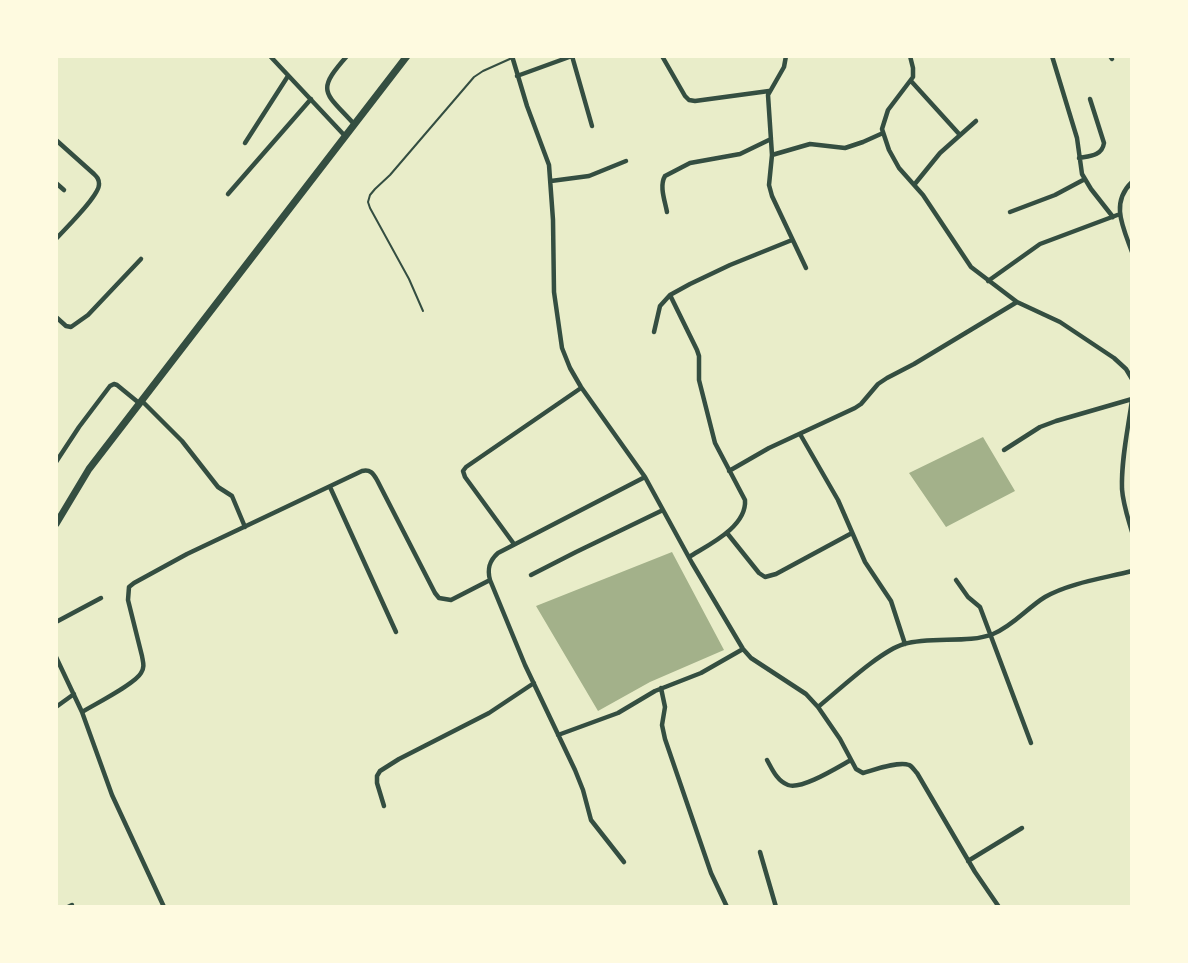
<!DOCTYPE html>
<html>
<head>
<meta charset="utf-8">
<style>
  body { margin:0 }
  #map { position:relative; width:1188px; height:963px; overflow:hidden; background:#e9edc9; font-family:"Times New Roman",serif }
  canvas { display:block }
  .frame { position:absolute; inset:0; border:58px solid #fefae0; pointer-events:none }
</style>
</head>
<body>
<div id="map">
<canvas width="1188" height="963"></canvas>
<div class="frame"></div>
</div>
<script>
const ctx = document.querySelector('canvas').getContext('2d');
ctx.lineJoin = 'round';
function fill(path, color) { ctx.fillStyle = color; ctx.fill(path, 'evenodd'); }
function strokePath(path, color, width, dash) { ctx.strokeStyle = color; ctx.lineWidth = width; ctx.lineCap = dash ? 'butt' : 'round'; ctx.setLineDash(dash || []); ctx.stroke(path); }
fill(new Path2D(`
  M983,437L1015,491L946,527L909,473Z
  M672,552L724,650L650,682L598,711L536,606Z`), '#a3b18a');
strokePath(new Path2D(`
  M423,311L409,279L370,208L368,202L370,195L375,189L390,175L474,77L483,71L512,58`), '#344e41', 2);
strokePath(new Path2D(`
  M270,56L345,136
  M347,56C315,92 325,92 354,124
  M512,56L527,106L549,165L553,220L554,292L562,348L570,368L581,387L645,477L692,563L743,649L751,658L806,694L818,707L840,739L856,769L863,773C874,770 898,761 909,765C912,766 915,771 917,773L975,872L999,907
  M662,56L685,96L689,100L695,101L769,91
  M786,56L784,67L768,95L772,155L769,185L772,196L806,268
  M910,56L913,68V77L888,110L882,129L889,150L899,168L923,195L971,267L1017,302L1060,322L1114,358L1126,369L1132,379
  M1052,56L1077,138L1082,174L1091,189L1113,217
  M1110,56L1112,59
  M517,76L572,56L592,126
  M911,81L960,135
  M56,140L94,174C97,177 99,179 99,184C100,195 65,229 56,239
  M245,143L288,76
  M772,155L810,144L845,148L863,142L883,133
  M1079,158C1090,156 1102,156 1104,143L1090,99
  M551,181L589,176L626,161
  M1132,182C1110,203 1123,227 1132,252
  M56,183L64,190
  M914,185L940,153L976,121
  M228,194L311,99
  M667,212C665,201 659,186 665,176L690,163L740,154L771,139
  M1010,212L1055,195L1085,179
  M988,281L1040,244L1120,214
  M670,295L697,350L699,356V380L715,443L745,500C747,527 708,545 689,557
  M56,317L66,326L71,327L88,315L141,259
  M654,332L660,306L670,295L690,284L730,265L792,240
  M1132,400C1128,429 1121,460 1122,489C1123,504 1128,518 1132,532
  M142,401L182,441L218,487L232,496L245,527
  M800,434L838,500L865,562L891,601L905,644
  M1004,450L1040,427L1056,421L1132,399
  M56,462L79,427L110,386L114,384L117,385L139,403
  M729,471L769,448L855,408L861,404L878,384L887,378L914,364L1017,302
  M330,487L396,632
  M727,533L759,573L765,577L776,574L852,533
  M514,544L465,477L463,471L466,467L581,388
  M531,575L576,552L663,510
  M956,580L968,597L980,607L1031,743
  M56,622L101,598
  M56,657L82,712L112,795L164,907
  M661,688L665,707L662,725L665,739L711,873L727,907
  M56,707L74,694
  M818,707C839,690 880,651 904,644C932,636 968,644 993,634C1013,626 1027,608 1045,597C1069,583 1105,578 1132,571
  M82,712C95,704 135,684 141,673C145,667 143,662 142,656L128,600L129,587L134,583L187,554L362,471C370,469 373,473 377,480L435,593L439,598L451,600L490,580
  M558,735L618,713L655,691L701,673L743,649
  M767,760C772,769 777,781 788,785C802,790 838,767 851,760
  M384,806L377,783V776L380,771L399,759L489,713L534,683
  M760,852L776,907
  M968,861L1022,828
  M624,862L591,820L583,790L575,770L525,665L490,580C487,569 489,561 498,553L645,477
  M68,907L72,905`), '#344e41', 4.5);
strokePath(new Path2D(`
  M56,524L89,469L407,56`), '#344e41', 7);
</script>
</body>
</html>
